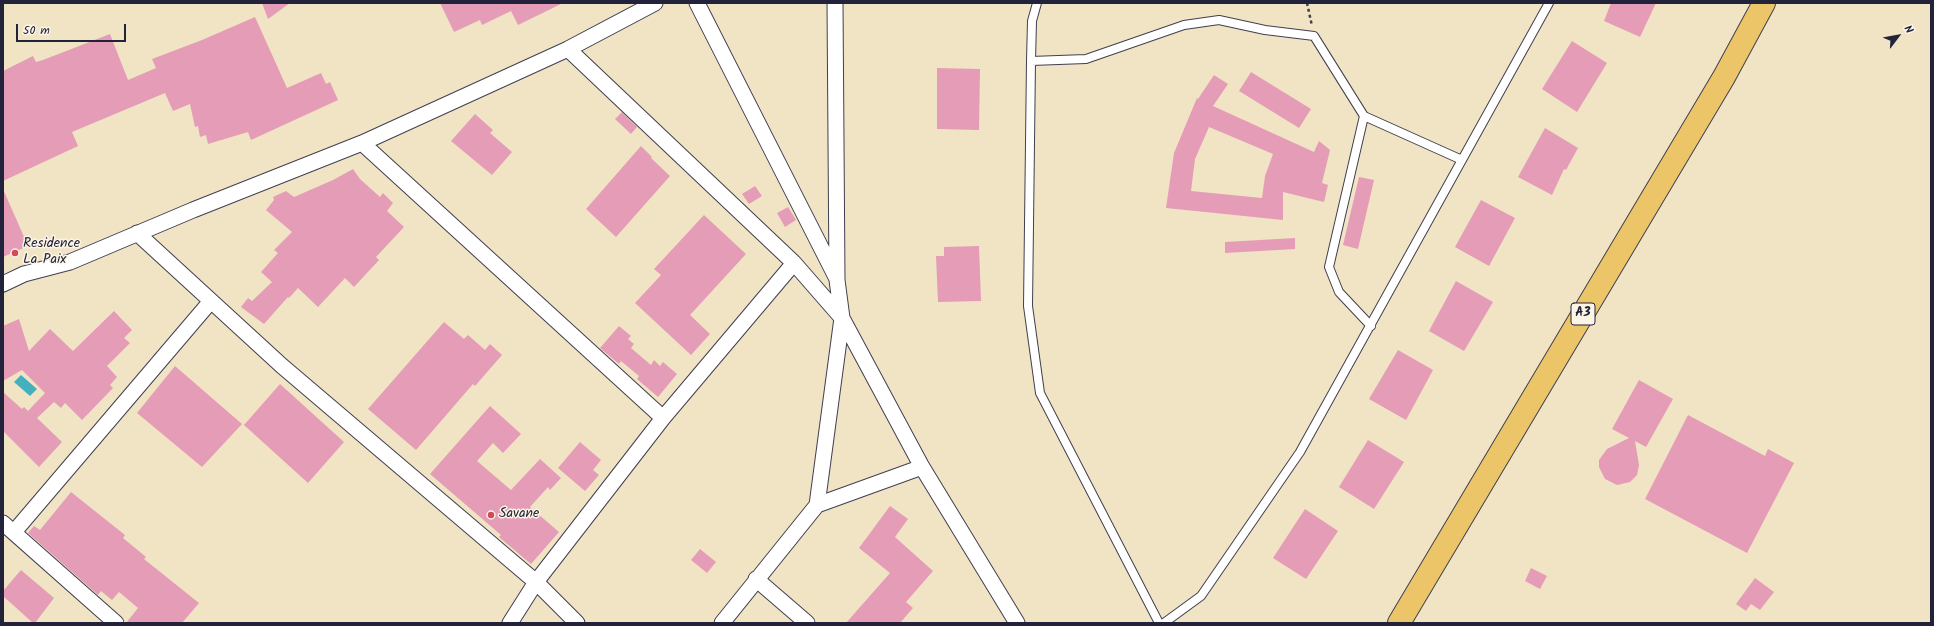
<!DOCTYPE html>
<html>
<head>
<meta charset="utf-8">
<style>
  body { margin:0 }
  #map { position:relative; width:1934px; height:626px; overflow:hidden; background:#f0e4c5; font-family:Kalam,sans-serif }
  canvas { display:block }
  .frame { position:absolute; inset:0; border:4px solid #22223b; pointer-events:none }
  .north { position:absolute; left:1878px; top:16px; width:40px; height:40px; -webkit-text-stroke:3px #fcf5e5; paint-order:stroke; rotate:58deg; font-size:11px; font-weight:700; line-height:16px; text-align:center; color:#22223b }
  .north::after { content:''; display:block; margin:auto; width:14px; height:18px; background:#22223b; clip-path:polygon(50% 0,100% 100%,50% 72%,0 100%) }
  .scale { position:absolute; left:16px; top:24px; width:110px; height:18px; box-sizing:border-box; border:2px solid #22223b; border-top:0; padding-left:5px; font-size:12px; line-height:14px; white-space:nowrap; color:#22223b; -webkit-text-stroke:3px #fcf5e5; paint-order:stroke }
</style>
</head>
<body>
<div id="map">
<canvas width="1934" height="626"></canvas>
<div class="frame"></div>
<div class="north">N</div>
<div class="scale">50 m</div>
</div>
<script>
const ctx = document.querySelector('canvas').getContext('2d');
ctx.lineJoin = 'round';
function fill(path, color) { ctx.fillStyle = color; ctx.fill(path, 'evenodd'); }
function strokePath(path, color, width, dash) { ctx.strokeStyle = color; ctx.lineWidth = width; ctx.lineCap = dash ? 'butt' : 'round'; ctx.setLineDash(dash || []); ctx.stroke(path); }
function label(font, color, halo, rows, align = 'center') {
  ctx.font = font + ' Kalam,sans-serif'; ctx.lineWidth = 3; ctx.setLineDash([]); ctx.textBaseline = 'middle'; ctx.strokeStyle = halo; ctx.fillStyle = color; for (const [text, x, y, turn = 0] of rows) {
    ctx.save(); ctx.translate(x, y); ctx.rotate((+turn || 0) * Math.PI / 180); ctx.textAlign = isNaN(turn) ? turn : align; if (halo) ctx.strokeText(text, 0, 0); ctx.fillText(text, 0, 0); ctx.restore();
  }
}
fill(new Path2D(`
  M21,375L37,389L30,396L14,382Z`), '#42b1bd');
fill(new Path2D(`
  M262,3H290L268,19Z
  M440,3H563L518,25L511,11L482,25L480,20L454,32Z
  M1611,3H1656L1640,37L1604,21Z
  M255,17L287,88L321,73L326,84L330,82L338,100L251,140L248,132L208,144L206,135L200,137L198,126L195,127L190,104L173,111L165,93L72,132L78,146L3,181V71L33,56L36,62L43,60L110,34L128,80L156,68L152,59L202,40Z
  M1572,41L1607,63L1577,112L1542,89Z
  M937,68L980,69L979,130L937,129Z
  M1251,72L1311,109L1299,128L1239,91Z
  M1214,75L1228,84L1213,106L1314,152L1319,141L1330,150L1322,183L1328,185L1324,202L1283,192V220L1166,208L1174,153L1197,98L1198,99ZM1209,127L1273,154L1265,176L1262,198L1191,191L1195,159Z
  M622,112L637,127L631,134L615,119Z
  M475,114L493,130L490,133L512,152L492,175L451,141Z
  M1545,128L1578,148L1566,170L1564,169L1552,195L1518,177Z
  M641,146L652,157L651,158L670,176L616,237L586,209Z
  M353,169L360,179L380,197L383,193L393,203L387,211L404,227L376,257L379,260L354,287L345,278L318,307L298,288L289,298L288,297L264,324L241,307L248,298L252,301L272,282L261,272L278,253L274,250L292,232L266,210L274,200L273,197L286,191L294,197L333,180Z
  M1359,177L1374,180L1358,249L1343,245Z
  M755,186L762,196L749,204L742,194Z
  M3,189L28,246L3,257Z
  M1481,200L1515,218L1489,266L1455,247Z
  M788,207L796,220L785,227L777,213Z
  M704,215L746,254L690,315L710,334L691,355L635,303L661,275L654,269Z
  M1295,238V249L1225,253V242Z
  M979,246L981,301L938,302L936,256H944V247Z
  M1456,281L1493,302L1464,351L1429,331Z
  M114,311L132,330L124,338L130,343L107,366L117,377L110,385L113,388L82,420L65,403L61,408L54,402L37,418L62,442L39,467L3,431V392L22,409L24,407L28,411L45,393L22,370L3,381V326L19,319L29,351L50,329L73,351Z
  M444,322L464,339L468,335L485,350L490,344L502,355L475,386L473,384L416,450L368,409Z
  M619,326L631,336L628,339L634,344L631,348L651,365L654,360L660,366L663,362L677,374L658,397L637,379L639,376L621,361L619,364L600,348Z
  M1398,350L1433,370L1406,420L1369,399Z
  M175,366L242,424L202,467L137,413Z
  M1639,380L1673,399L1646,447L1635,441L1639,465L1637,475L1630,482L1617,485L1605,479L1599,467V460L1607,449L1629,438L1612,429Z
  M280,384L344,442L308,483L244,425Z
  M490,406L521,434L503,453L493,443L477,461L511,490L540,459L561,478L550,490L548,487L530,507L559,532L531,564L499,537L501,535L430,474Z
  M1688,415L1765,456L1768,449L1794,463L1747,553L1645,499Z
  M1368,440L1404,462L1374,509L1339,487Z
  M580,442L601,460L593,470L599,475L585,491L558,468Z
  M71,492L125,535L123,538L146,557L144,559L199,603L182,623H126L138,608L119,592L112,600L101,591L98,595L28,533L34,526L40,530Z
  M890,506L908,519L895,537L933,571L906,602L913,608L900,623H846L890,573L859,548Z
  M1305,509L1338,531L1306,579L1273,558Z
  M700,549L716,562L707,573L691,560Z
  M1531,568L1547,576L1540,589L1525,581Z
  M21,570L54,598L35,623H33L3,596V591Z
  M1755,578L1774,592L1760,610L1751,604L1746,611L1736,604Z`), '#e59cb7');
const lane = new Path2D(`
  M1037,3L1032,21L1031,61L1028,306L1040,393L1159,623
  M1031,61L1086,59L1184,25L1219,20L1265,30L1314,36L1364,116L1462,160
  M1364,116L1329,267L1339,292L1371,326
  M1164,623L1201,596L1300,452L1549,3`);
const street = new Path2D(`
  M697,3L836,277
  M835,3L837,280L842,318L922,467L1017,623
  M568,49L794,263L842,318L817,505
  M362,143L663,418
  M137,233L282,366L536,582L577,623
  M3,284L24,274L70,262L193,210L362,143L568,49L655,3
  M3,523L116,623
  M14,532L211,301
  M756,579L807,623
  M510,623L536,582L663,418L794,263
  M722,623L817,505L922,467`);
const highway = new Path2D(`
  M1399,623L1724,77L1764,3`);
strokePath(lane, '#413f50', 10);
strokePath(street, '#413f50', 17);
strokePath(highway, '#413f50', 24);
strokePath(new Path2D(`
  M1307,3L1312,26`), '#413f50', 2.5, [3, 3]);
strokePath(lane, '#fff', 8);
strokePath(street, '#fff', 15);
strokePath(highway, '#ecc569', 22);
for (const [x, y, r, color] of [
  [15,253,4,"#d1495b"],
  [491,515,4,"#d1495b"]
]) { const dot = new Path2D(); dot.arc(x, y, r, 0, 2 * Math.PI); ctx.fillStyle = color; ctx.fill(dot); strokePath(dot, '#fcf5e5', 1.5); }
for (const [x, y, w] of [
  [1583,314,24]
]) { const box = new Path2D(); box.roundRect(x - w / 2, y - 11, w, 22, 3); ctx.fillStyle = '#fcf5e5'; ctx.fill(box); strokePath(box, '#22223b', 1); }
label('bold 13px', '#22223b', null, [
  ["A3",1583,314]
]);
label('14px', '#22223b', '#fcf5e5', [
  ["Residence",23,245],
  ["La Paix",23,261],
  ["Savane",499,515]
], 'left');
</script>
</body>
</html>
